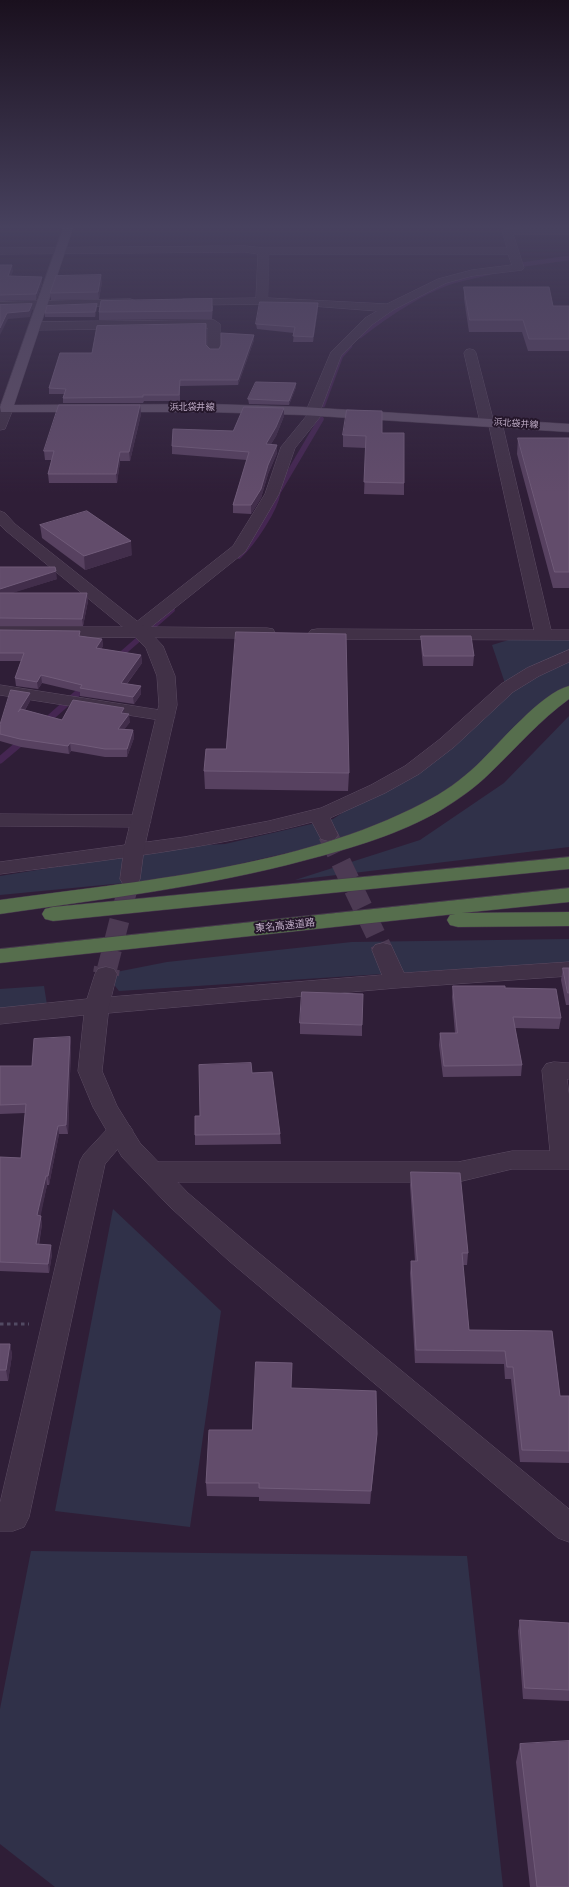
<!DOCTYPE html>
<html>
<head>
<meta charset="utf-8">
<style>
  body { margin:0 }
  canvas { display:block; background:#2f1e37 }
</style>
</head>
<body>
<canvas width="569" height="1887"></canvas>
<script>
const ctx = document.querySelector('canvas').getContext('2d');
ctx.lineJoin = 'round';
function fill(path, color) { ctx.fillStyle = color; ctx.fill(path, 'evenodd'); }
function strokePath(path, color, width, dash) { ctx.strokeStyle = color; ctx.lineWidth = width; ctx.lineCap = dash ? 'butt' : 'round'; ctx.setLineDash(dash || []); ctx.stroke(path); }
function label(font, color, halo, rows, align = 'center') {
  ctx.font = font + ' "Archivo Narrow","Noto Sans JP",sans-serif'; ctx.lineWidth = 4; ctx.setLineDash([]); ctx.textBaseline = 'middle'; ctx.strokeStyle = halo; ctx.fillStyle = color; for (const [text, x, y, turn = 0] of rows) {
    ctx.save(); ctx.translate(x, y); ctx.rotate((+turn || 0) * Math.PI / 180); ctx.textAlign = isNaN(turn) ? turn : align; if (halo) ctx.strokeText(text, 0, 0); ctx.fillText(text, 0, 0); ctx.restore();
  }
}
fill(new Path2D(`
  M569,634V697L443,800L356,837L135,888L134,849L225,844L333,819L425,759L507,689L492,645L525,635Z
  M569,716V847L295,880L420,840L504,783Z
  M124,856V883L0,895V876Z
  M569,939V962L119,991L106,974L167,962L352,942Z
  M44,986L47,1005L0,1009V989Z
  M113,1209L221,1311L190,1527L55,1511Z
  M31,1551L467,1556L503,1887H55L0,1844V1709Z`), '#303149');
strokePath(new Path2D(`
  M512,266L569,258
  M360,336C387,315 416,295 448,283C464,277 482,276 499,270
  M323,405L341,356L350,346`), '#452652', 4.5);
strokePath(new Path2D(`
  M239,556C253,543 275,510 278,492L321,419
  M117,658L172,610`), '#452652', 5.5);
strokePath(new Path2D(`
  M116,659L118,657
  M43,724L87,685
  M0,760L25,739`), '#452652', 7);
strokePath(new Path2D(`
  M328,835L383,950`), '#4c3a53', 20, [20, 10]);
strokePath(new Path2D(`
  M107,969L130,879`), '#4c3a53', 20, [20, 10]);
strokePath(new Path2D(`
  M106,974L107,968`), '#4c3a53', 26, [26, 12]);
const minor = new Path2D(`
  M569,228V234H513L524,268L522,270L472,276L446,283L393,310L373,324L341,356L321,409L324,412L295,448L279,494L245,552L151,627L267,628L273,629L275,633L273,637L267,638L0,637V627H130L233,546L265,494L281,447L308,414L306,411L331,352L365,318L377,311L286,304L183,305L177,302L183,299L256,298L258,254L245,252L0,254V248L245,246L264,248H507L502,231L503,229ZM269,254H508L512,265L472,270L438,279L387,304L268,298Z
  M131,299L135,301L137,303L135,305L0,310V302Z
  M214,320L220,324V350L218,353H210L208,350V328L34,330L28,326L34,322Z
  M470,349L474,350L476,353L493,419L500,420L502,423L551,630H569V640L317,639L311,638L308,634L311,630L317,629L534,630L489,426L482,425L480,422L464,353L466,350Z
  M569,650V662L539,676L513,692L454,747L419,774L385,793L330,818L338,835L335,839L328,841L321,839L312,822C210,849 104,860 0,874V862L184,837L269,821L321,808L371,785L405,766L440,739L501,684L527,668Z
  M0,685L166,711L172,712L175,716L172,720L166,721L0,695Z
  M0,814L141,815L148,817L151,821L148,825L141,827L0,826Z
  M383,943L391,945L404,973L569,962V976L396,988L97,1014L89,1011L85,1006L89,1001L97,998L382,975L372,950L375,945Z
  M554,1062L569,1063V1079H567L569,1095V1169H512L458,1182H152L143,1179L139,1172L143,1165L152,1162H458L512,1151H550L542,1070L546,1064Z
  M120,1122L129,1125L133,1131L105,1164L29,1517L24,1527L13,1531H0V1503L80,1161L84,1154L111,1125Z`);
const tertiary = new Path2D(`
  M0,405L11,406L13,409L5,429L0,430Z
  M0,511L5,513L15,524L147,629L163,646L175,676L177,705L144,849L140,879L137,884L130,885L123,884L120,879L124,849L159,705L157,676L146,648L135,637L5,530L0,525Z
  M106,967L114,969L117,974L109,1006L102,1071L117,1106L140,1143L188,1193L248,1244L569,1509V1542L558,1538L228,1260L170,1207L122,1157L93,1107L78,1071L84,1015L0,1024V1008L87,999L95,974L98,969Z`);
const primary = new Path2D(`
  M63,228H73L14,405L209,404L303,407L569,424V432L303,415L209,412H1L0,407Z`);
const motorway = new Path2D(`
  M569,686V699C540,720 517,747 491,772C476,787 459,799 441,810C400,834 352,848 306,860C206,887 102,899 0,914V900C138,881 299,868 423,803C443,793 461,780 477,765C499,744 542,692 569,686Z
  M569,857V869L53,921L45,919L42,914L45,909L53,907Z
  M569,888V902L462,913L569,912V926L458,927L450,925L447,920L450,915L455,914L0,963V949Z`);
strokePath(minor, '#5c4c63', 1);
strokePath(tertiary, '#5c4c63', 1);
strokePath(primary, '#4a3b51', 1);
strokePath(motorway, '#48394e', 1);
strokePath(new Path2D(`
  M0,1324H29`), '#524a63', 3, [3.5, 3.5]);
fill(minor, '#413147');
fill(tertiary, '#413147');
fill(primary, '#604f68');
fill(motorway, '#566e4d');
fill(new Path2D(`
  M0,265L13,270L11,276L42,283L36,300L0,301Z
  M102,282L99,299L51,300L50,293Z
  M464,287L553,306H569V351H528L522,332H469L464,299Z
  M97,304V308L95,317H45V313Z
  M213,306L212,319L99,320V312Z
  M318,309L313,342H293L294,333L257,329L256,324Z
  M254,335V340L238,385L180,386V401H144L143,403H63V398L64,394H49V388L92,353L206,345L210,349H219Z
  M296,387L289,405L249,404L248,399Z
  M140,405L141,414L130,461H120L117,483H49L48,474L52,460H45L44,451Z
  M284,416L276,436L271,444L277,453L268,474L261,498L251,514L233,513V505L247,460L172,454V446L233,431Z
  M382,433L404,483V495L364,494L366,448L343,447V435Z
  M518,438H569V588H553L517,454Z
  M40,525L132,555L85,570L42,538Z
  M0,567L57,579L11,593H87L88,601L83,626H0Z
  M0,630L80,636L102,639L103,646L101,649L141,655L142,663L127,684L141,686V694L134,704L80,696V692L42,683L38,689L16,686L15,678L21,661H0Z
  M421,636L474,656L473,666H423L421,646Z
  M30,693V701L25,710L62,720L124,713L130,722L124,729L133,730L134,738L127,757H105L71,751L69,754L21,747L0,741V725Z
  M204,771L349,773L348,791L205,789Z
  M563,968H569V1005H566L561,980Z
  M453,986L505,988L561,1018L559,1029L515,1028L522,1065L521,1076L443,1077L439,1045L440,1033H455L452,997Z
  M300,1023L362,1025V1036L300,1034Z
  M70,1037L71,1045L68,1134H59L49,1185H47L40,1216L42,1224L39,1245L52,1254L49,1273L0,1271V1157L21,1158L25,1113L0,1114V1066H32Z
  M200,1116L280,1134L281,1144L195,1145V1135Z
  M411,1172L468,1253L467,1265H463L469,1330L552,1331L560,1396H569V1463L520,1462L511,1379H505L504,1364L415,1363L410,1273L411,1261H415L410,1185Z
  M0,1344H10L12,1355L8,1381H0Z
  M291,1388L376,1447L370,1504L259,1501V1497L207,1496L206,1483L252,1430Z
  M520,1620L569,1623V1701L523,1699L518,1631Z
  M520,1744L569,1887H530L516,1762Z`), '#574160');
fill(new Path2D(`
  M12,265L13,270L9,282L8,276Z
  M101,275L102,282L99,299L98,292Z
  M42,277V283L36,300V294Z
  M318,303V309L313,342V337Z
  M32,304V310L30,317L8,319L0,335V328L7,313Z
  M97,304V308L95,317V312Z
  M254,335V340L238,385V380Z
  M296,383V387L289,405V401Z
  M140,405L141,414L130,461L129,452Z
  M284,408V416L276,436L266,452V444Z
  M277,445V453L268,474L261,498L251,514V505L268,465Z
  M120,452V461L117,483L116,474Z
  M131,541L132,555L85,570L84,556Z
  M56,571L57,579L0,597V589Z
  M87,593L88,601L83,626L82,619Z
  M102,639L103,646L97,656L96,648Z
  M141,655L142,663L122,690L121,683Z
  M41,675L42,683L38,689L37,682Z
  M141,686V694L134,704L133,697Z
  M30,693V701L19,720L18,712Z
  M124,708L125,716L121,713Z
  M129,714L130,722L119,737L118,729Z
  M133,730L134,738L127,757V749Z
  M70,743L71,751L69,754L68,746Z
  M70,1037L71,1045L68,1134L66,1125Z
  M58,1126L59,1134L49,1185L48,1176Z
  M46,1176L47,1185L39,1224L37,1215Z
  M41,1216L42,1224L37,1253L36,1244Z
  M51,1245L52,1254L49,1273L48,1264Z
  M10,1344L12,1355L8,1381L6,1370Z
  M377,1434L376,1447L370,1504L371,1491Z`), '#422e4b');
const building = new Path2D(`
  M0,265H12L8,276L42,277L36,294L0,295Z
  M101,275L98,292L50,293L56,276Z
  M464,287H549L553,306H569V339H529L523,320H470Z
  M212,299V311L99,312L101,301Z
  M260,302L318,303L313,337L293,336L295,327L256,324Z
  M32,304L29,311L7,313L0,328V305Z
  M97,304L95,312L45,313L47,306Z
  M206,324V345L210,349H219L221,345V333L254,335L238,380H180L179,395H143V397L63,398L66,389L49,388L60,353H92L97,326Z
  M256,382L296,383L289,401L248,399Z
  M59,405H140L129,452H120L116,474H48L54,451H44Z
  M244,407L284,408L276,427L266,444L277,445L268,465L261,489L251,505H233L249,452L172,446L173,429L233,431Z
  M347,410L382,411V433H404V483L364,482L366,436L343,435Z
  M518,438H569V572H555Z
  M87,511L131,541L84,556L40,525Z
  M0,567H55L56,571L0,589Z
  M0,593H87L82,619L0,618Z
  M0,630L80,631L79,636L102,639L96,648L141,655L121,683L141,686L133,697L80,688L82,685L41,675L37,682L15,678L24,653H0Z
  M236,632L346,634L349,773L204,771L206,749H226Z
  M421,636H471L474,656H424Z
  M11,690L30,693L18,712L21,709L62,720L73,700L124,708L121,713L129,714L118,729L133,730L127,749H105L70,743L68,746L20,739L0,734V725Z
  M563,968H569V993H568Z
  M453,986H505V988L556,989L561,1018L513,1017L522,1065L444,1066L440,1033H457Z
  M302,992L363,994L362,1025L300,1023Z
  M70,1037L66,1125L58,1126L48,1176H46L37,1215L41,1216L36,1244L51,1245L48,1264L0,1262V1157L21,1158L26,1104L0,1105V1066H32L34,1039Z
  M251,1063L252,1073L272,1072L280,1134L195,1135V1116H200L199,1065Z
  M411,1172L460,1173L468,1253H462L469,1330L552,1331L560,1396H569V1451L522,1450L513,1367H507L505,1351L416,1350L411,1261H417Z
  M0,1344H10L6,1370H0Z
  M256,1362L292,1363L291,1388L376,1391L377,1434L371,1491L259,1488V1483H206L209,1430H252Z
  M520,1620L569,1623V1690L525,1688Z
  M569,1741V1887H537L520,1744Z`);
fill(building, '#624c6b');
strokePath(building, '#705b79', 1);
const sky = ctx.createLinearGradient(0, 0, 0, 493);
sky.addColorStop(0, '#1a101e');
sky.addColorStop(0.46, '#47415e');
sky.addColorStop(1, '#47415e00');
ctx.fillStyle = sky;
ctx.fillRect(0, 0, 569, 493);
label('9px', '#beabc5', '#25172b', [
  ["浜北袋井線",192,408],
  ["浜北袋井線",516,424,4]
]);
label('10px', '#beabc5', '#25172b', [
  ["東名高速道路",285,926,-6]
]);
</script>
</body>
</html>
